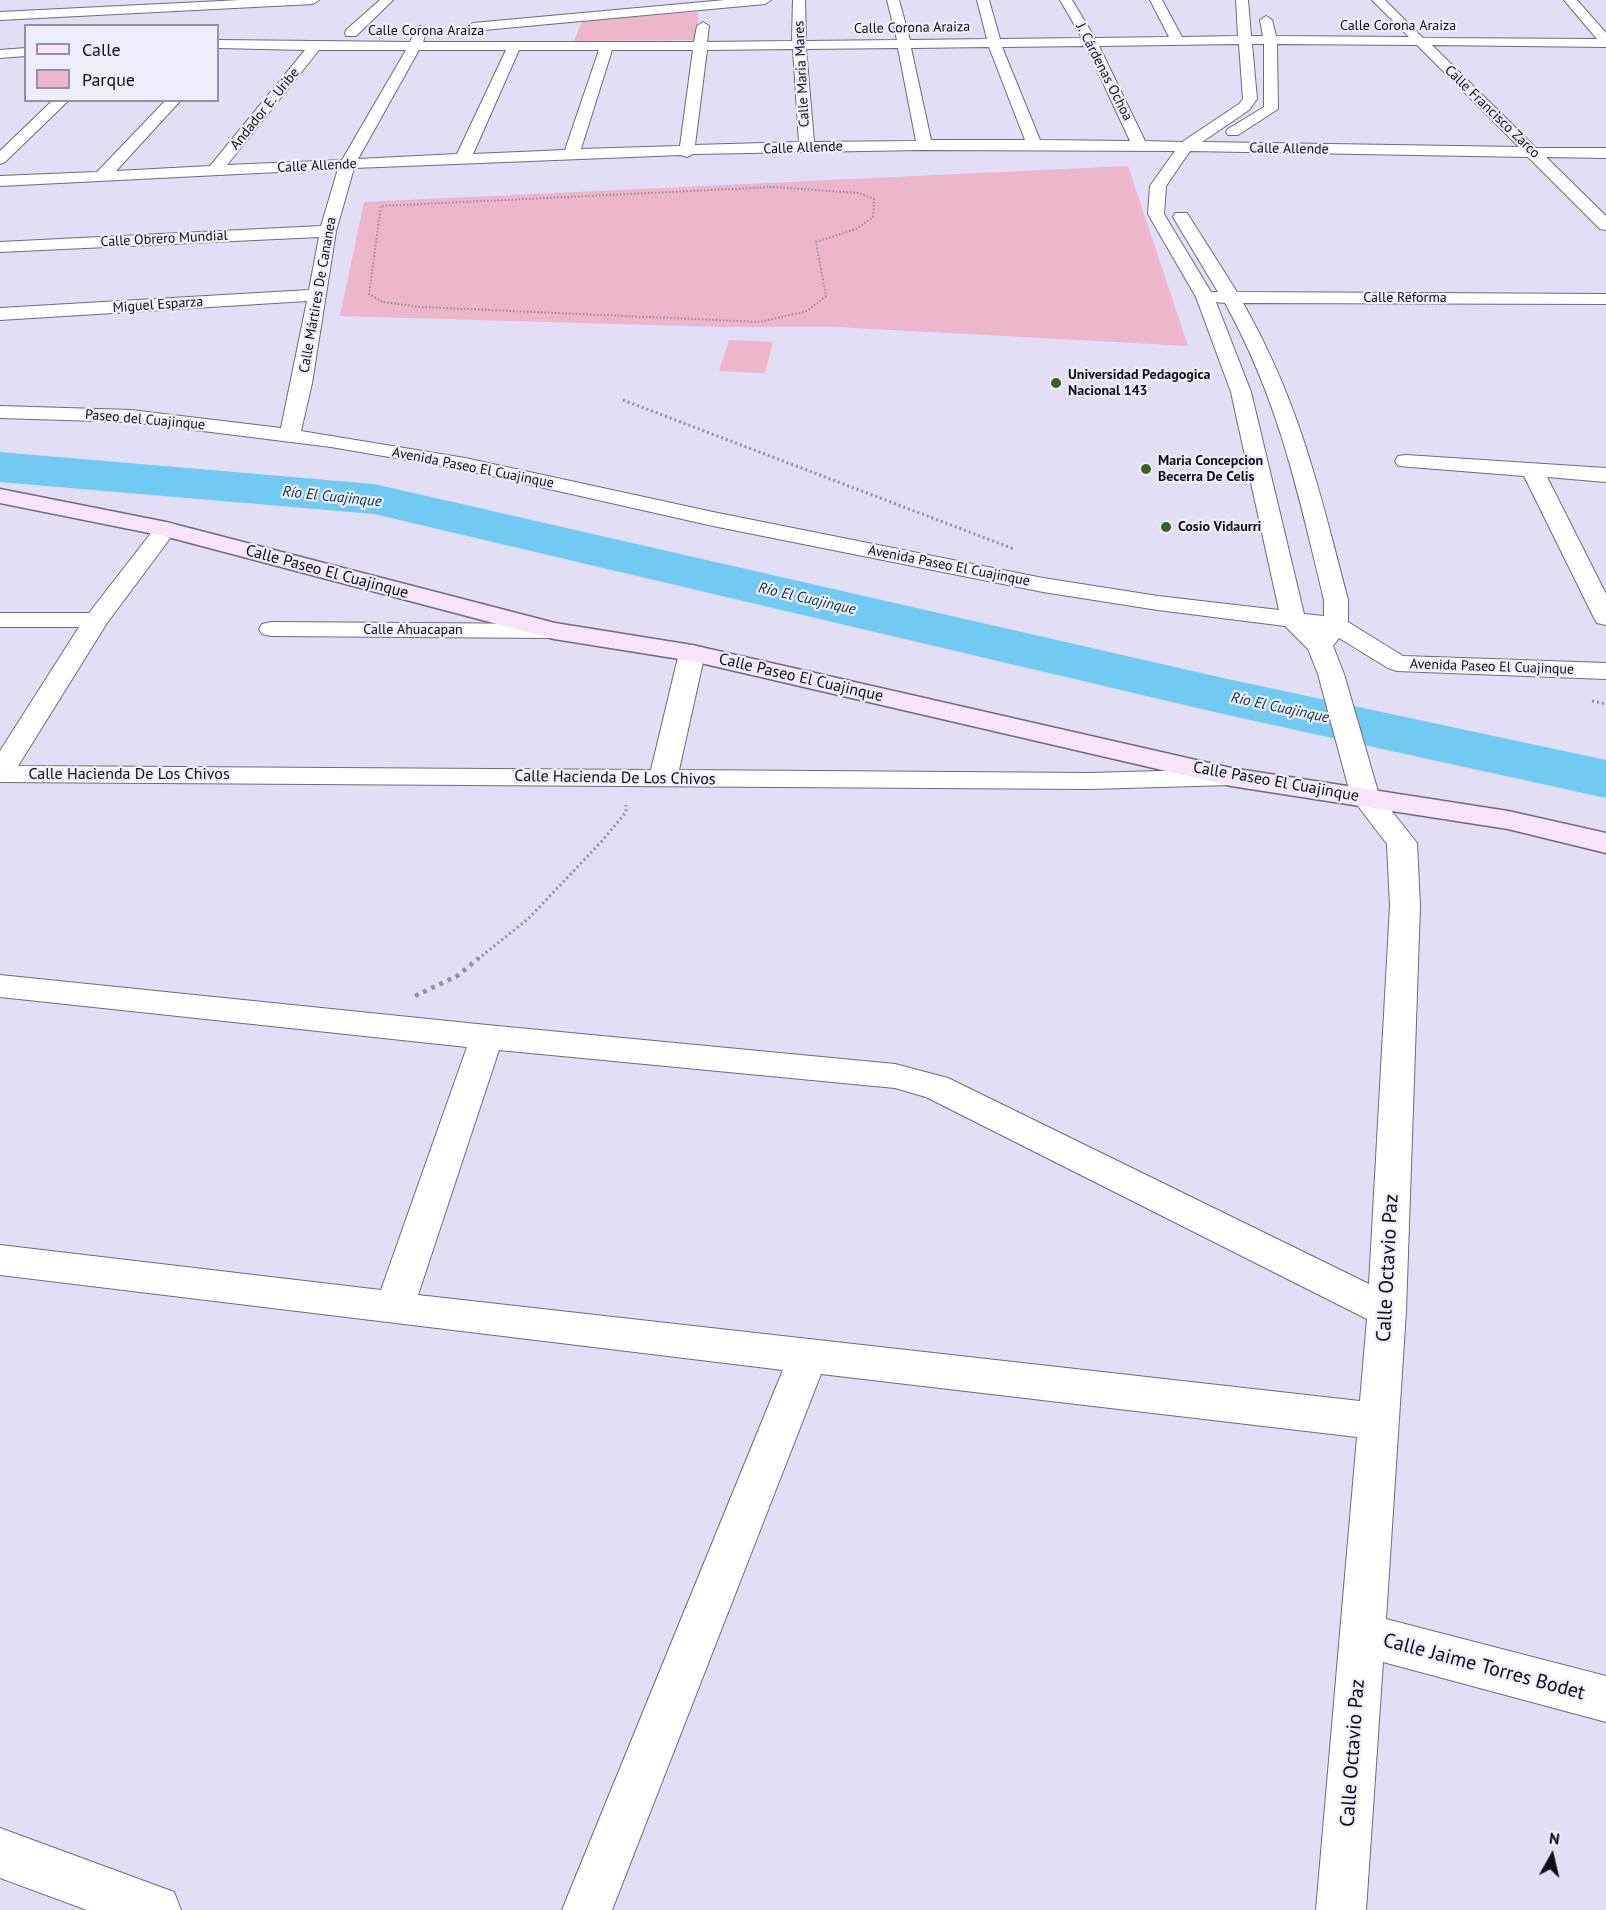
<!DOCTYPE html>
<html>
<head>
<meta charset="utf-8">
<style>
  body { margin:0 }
  #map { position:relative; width:1606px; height:1910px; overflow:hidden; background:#e1def6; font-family:"PT Sans",sans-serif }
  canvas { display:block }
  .legend { position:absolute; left:24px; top:24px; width:195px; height:78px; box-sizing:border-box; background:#eeedfb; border:2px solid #94939f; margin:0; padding:8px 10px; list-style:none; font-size:18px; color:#0e0d15 }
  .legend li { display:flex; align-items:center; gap:12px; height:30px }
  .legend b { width:30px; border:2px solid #94939f }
  .north { position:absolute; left:1522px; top:1826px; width:60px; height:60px; -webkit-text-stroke:4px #eeedfb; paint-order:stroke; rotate:8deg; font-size:16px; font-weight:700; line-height:24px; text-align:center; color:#0e0d15 }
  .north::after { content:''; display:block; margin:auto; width:21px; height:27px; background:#0e0d15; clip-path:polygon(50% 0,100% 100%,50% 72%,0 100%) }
</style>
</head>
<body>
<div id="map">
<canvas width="1606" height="1910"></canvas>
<ul class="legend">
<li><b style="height:8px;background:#f7e4f8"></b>Calle</li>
<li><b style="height:16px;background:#eeb6cb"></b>Parque</li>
</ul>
<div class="north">N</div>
</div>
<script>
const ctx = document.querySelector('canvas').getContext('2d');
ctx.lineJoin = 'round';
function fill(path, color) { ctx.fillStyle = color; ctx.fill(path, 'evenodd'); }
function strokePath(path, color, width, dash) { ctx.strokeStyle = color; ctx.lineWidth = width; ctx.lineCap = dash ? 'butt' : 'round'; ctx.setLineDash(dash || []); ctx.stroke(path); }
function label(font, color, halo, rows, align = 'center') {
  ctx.font = font + ' "PT Sans",sans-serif'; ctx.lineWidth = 4.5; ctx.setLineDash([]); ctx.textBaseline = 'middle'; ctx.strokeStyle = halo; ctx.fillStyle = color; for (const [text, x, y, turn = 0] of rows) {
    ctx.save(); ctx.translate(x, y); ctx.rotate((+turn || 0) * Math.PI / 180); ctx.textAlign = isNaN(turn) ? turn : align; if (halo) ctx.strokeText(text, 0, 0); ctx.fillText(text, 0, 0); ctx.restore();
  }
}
fill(new Path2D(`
  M698,12L697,40L574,41L582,21Z
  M1128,166L1188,346L838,327H721L340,316L364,202Z
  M729,340L773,342L765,373L719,371Z`), '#eeb6cb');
fill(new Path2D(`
  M0,452L374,484L1223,678L1606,760V798L1223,714L374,514L0,482Z`), '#70caf2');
const street = new Path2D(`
  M241,0H319L313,4L0,20V12Z
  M380,0H393L356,36H346L345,33L346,30Z
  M725,0H771L765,4L473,31L467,27L473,23Z
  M793,0H805L806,41L897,40L887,0H899L910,40L987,39L977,0H989L1000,39L1082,38L1060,0H1072L1095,38L1169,37L1150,0H1162L1182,37L1238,36L1236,0H1248L1251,36H1263L1260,20L1266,16L1272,20L1276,36L1409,37L1372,0H1385L1423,38L1597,39L1564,0H1577L1606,33V47L1432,45L1536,148H1606V158L1546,157L1606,216V230L1600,229L1528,157L1190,151L1166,186L1164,214L1211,292H1218L1173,217L1175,213H1187L1237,292L1606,294V304L1243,303C1299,401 1320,492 1348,600V622L1403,656L1606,663V679L1397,671L1388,668L1339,638L1333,646L1344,674L1379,795L1417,843L1420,906L1406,1311L1386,1619L1606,1676V1722L1383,1662L1366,1910H1316L1357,1437L821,1374L612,1910H562L783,1370L0,1275V1245L381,1290L467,1047L0,997V975L487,1025L895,1064L948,1078L1369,1284L1390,906L1387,844L1351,797L1318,674L1308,649L1285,626L1158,610L1043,592L713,526L465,470L331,447L131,422L0,418V406L131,410L281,428L307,301L0,320V308L309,290L319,237L0,252V242L321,226L338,169L0,186V176L97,172L166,100H181L116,171L210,166L305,50L218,48V40L410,42L416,27L421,26L427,30L423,42H694L697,26L703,22L709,26L707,42L792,41ZM1239,44L1243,99L1239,104L1182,142L1145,141L1099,46ZM1252,44H1264V107L1228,129L1226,132L1228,135H1238L1278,109L1277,44L1417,45L1519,147L1202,142L1249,110L1257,99ZM1086,46L1130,141L1040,140L1002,47ZM989,47L1025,140H931L911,48ZM898,48L916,141L814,142L806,49ZM793,49L799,142L695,145L707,50ZM319,50H406L342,160L227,165ZM419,50H506L457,154L358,159ZM519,50H599L565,150L473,154ZM612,50H693L680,146L581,149ZM920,150L1175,151L1150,186L1148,214L1196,297L1231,392L1279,610L1158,596L1043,578L713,512L465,458L301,431L312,383L336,231L354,168L681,155L687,157L693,154ZM1216,302L1225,303C1279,401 1298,492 1324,600V616L1304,614L1251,392ZM499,1050L895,1088L926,1097L1367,1319L1360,1401L418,1295Z
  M26,48V56L0,58V50Z
  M53,100H69L5,162L0,164V151Z
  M1406,455L1606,468V482L1547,477L1606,594V625L1597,623L1594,618L1524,476L1398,466L1395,461L1398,456Z
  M166,522L174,524L177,529L107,623L18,766L651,770L679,653L683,648L692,645L701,648L705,653L679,770L1090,773L1231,769L1241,771L1245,777L1241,783L1231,785L1090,789L0,782V751L79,627H0V613H89L158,524Z
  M271,622L554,624L563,626L566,631L563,636L554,638L271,636L262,634L259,629L262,624Z
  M0,1828L174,1892L181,1910H87L0,1878Z`);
const secondary = new Path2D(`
  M0,489L166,522L555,623L692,645L1231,768L1508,811L1606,833V853L1508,829L1231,786L692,661L554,639L164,536L0,503Z`);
strokePath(street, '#6d6a80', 2);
strokePath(secondary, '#6d6a80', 3);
strokePath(new Path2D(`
  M773,187L859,193L874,199L873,217L856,229L816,242L826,296L807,311L760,322L421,307L383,302L369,294L381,206Z`), '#9491a4', 2, [1.5, 2]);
strokePath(new Path2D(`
  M623,400L1014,549
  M1592,701L1606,704
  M478,959L528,919L602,841L626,812V805`), '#9491a4', 3, [2, 3]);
strokePath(new Path2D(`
  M415,996L457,976L479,958`), '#9491a4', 4.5, [4, 5]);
fill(street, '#fff');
fill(secondary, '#f7e4f8');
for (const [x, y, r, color] of [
  [1056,383,6,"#39621d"],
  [1146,469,6,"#39621d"],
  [1166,527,6,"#39621d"]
]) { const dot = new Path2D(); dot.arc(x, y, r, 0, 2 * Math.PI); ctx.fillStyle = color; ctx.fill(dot); strokePath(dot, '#eeedfb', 2); }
label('14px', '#0e0d15', '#eeedfb', [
  ["Calle Corona Araiza",1398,26],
  ["Calle Corona Araiza",912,28,-1],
  ["Calle Corona Araiza",426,31],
  ["J. Cárdenas Ochoa",1104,72,63],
  ["Calle María Mares",802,74,-93],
  ["Andador E. Uribe",265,109,-51],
  ["Calle Francisco Zarco",1492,112,44],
  ["Calle Allende",803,148,-2],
  ["Calle Allende",1289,149,1],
  ["Calle Allende",317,166,-3],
  ["Calle Obrero Mundial",164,239,-3],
  ["Calle Mártires De Cananea",318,295,-80],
  ["Calle Reforma",1405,298],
  ["Miguel Esparza",158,305,-4],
  ["Paseo del Cuajinque",145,420,5],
  ["Avenida Paseo El Cuajinque",473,468,11],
  ["Avenida Paseo El Cuajinque",949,566,11],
  ["Calle Ahuacapan",413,630],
  ["Avenida Paseo El Cuajinque",1492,667,2]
]);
label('bold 14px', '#0e0d15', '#eeedfb', [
  ["Universidad Pedagogica",1068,375],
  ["Nacional 143",1068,391],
  ["Maria Concepcion",1158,461],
  ["Becerra De Celis",1158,477],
  ["Cosio Vidaurri",1178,527]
], 'left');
label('italic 15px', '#083243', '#eeedfb', [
  ["Río El Cuajinque",332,497,6],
  ["Río El Cuajinque",807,599,13],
  ["Río El Cuajinque",1280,708,12]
]);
label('16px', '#0e0d15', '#eeedfb', [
  ["Calle Paseo El Cuajinque",327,572,15],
  ["Calle Paseo El Cuajinque",801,678,13],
  ["Calle Hacienda De Los Chivos",129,774],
  ["Calle Hacienda De Los Chivos",615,778,1],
  ["Calle Paseo El Cuajinque",1276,782,10]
]);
label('20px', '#0e0d15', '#eeedfb', [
  ["Calle Octavio Paz",1388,1268,-87],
  ["Calle Jaime Torres Bodet",1484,1667,15],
  ["Calle Octavio Paz",1353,1753,-86]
]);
</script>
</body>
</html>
